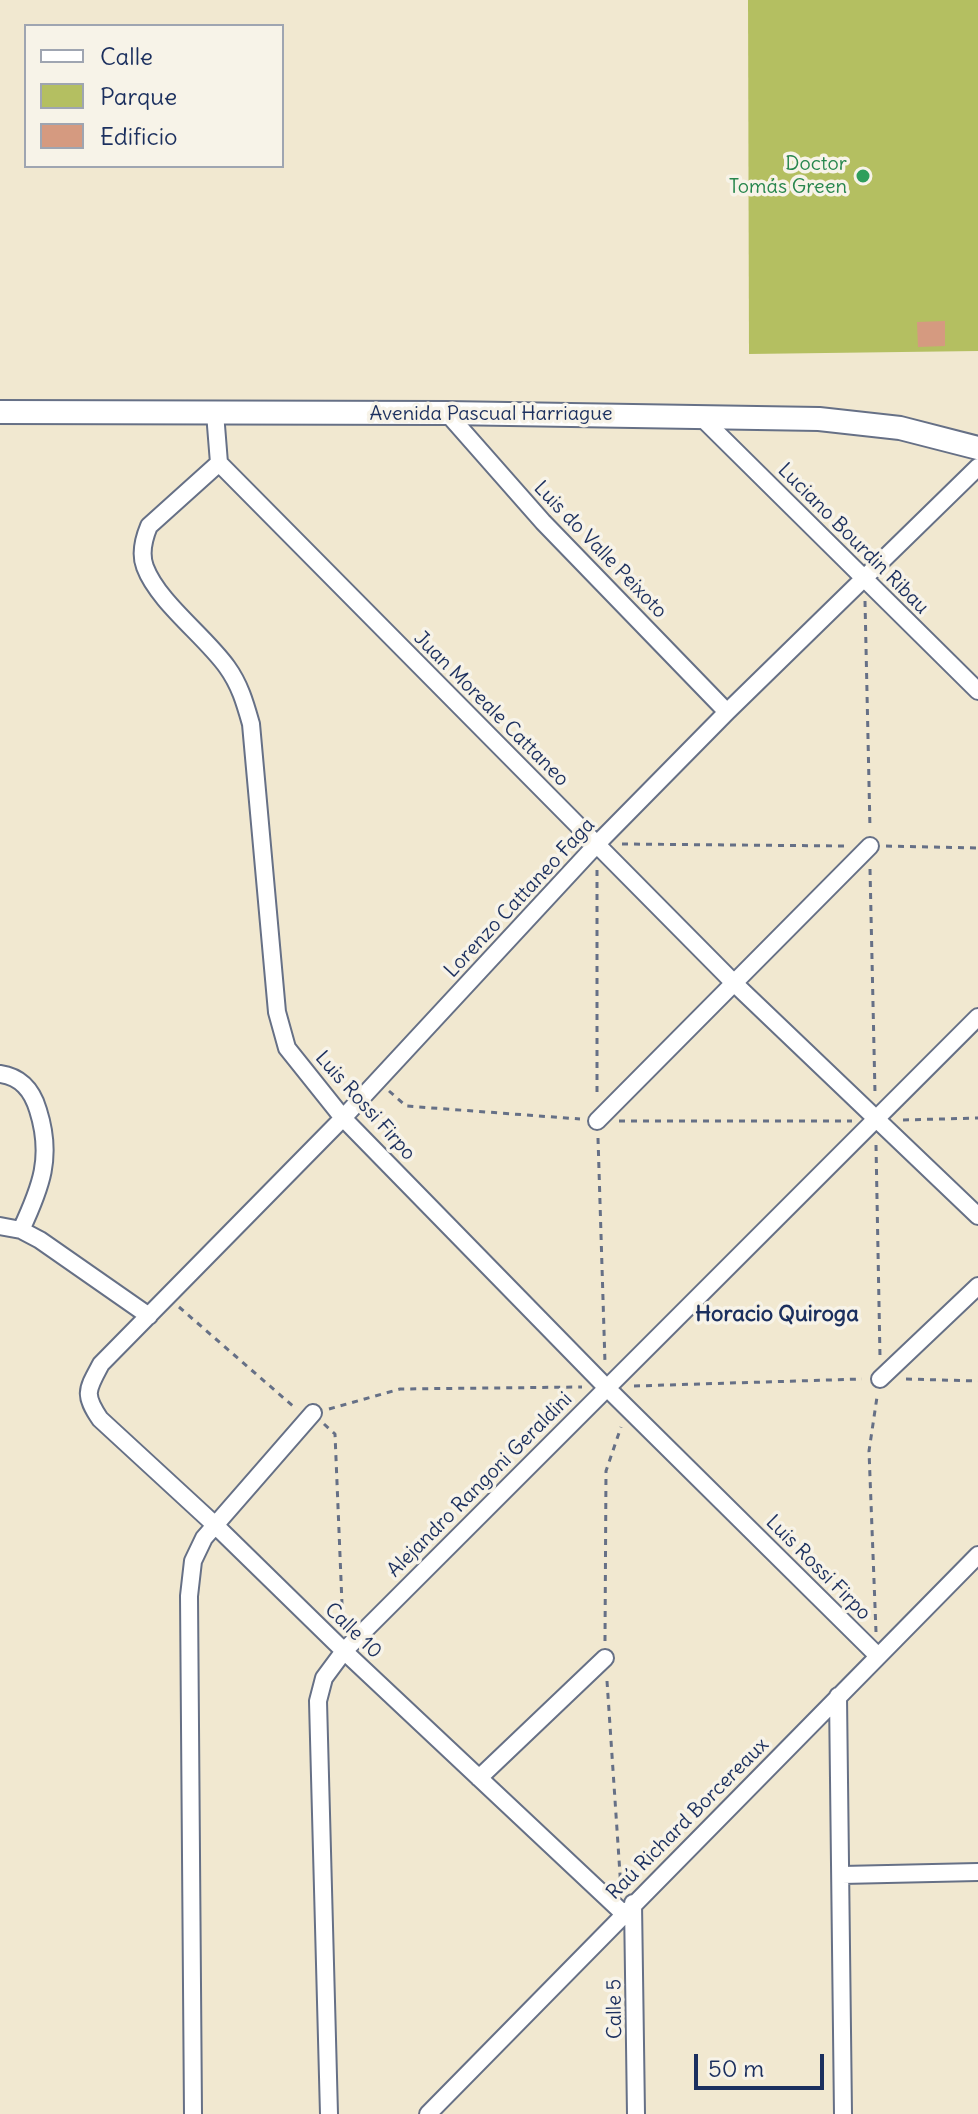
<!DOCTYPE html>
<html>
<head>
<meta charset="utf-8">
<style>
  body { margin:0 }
  #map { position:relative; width:978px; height:2114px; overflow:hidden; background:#f1e8d0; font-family:Delius,sans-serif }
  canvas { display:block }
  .legend { position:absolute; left:24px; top:24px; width:260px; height:144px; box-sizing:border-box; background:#f7f3e8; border:2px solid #9fa5b1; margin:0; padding:10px 14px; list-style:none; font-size:24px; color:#1b2f5e }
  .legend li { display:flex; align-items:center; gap:16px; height:40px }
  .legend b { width:40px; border:2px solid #9fa5b1 }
  .scale { position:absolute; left:694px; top:2054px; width:130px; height:36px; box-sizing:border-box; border:4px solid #1b2f5e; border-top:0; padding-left:10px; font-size:24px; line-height:28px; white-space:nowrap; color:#1b2f5e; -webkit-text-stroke:6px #f7f3e8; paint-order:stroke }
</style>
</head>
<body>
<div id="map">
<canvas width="978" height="2114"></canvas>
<ul class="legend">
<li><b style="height:10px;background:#fff"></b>Calle</li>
<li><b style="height:22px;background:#b4bf61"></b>Parque</li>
<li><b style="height:22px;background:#d59a80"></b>Edificio</li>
</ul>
<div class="scale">50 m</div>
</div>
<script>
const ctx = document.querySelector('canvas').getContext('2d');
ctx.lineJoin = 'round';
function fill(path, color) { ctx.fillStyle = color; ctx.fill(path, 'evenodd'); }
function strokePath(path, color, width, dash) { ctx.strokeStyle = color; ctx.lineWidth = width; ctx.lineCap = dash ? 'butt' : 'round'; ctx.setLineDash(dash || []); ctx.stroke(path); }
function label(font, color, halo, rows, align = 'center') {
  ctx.font = font + ' Delius,sans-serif'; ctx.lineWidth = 7; ctx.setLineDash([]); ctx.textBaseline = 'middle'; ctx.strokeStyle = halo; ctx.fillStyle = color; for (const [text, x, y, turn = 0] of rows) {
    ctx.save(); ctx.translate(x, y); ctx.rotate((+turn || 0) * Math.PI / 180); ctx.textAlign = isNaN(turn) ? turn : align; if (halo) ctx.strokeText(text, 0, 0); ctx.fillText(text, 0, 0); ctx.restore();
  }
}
fill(new Path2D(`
  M748,0H978V351L749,354Z`), '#b4bf61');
fill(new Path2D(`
  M945,321V346L918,347L917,322Z`), '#d59a80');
const street = new Path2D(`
  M215,413L219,463L734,983L978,1216
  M447,413L543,522L727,712
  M700,416L978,691
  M219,463L149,526C144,538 140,554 145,567C158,602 205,636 227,667C240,685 245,703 251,724L277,1012L287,1048L343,1118L606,1387L877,1655
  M0,1074C21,1077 32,1090 38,1110C53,1157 41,1187 21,1230
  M597,1121L870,846
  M0,1226L21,1230L40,1240L149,1316
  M880,1379L978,1286
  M838,1696L843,2114
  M479,1778L605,1658
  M842,1875L978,1872
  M633,1903L636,2114
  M623,1913L344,1651L214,1524L100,1419C83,1394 87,1390 101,1364L343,1118L597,844L727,712L978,467
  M193,2114L189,1596L193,1561L204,1538L313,1413
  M329,2114L318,1701L324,1678L344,1651L978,1017
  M428,2114L978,1555`);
const secondary = new Path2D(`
  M0,412L447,413L819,419L900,428L978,448`);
strokePath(street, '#667086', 20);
strokePath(secondary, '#667086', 26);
strokePath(new Path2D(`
  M865,601L870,829
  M622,844L846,846
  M886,846L978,848
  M870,869L875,1093
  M597,870V1095
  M389,1091L406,1106L580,1119
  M903,1120L978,1118
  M619,1121H852
  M598,1138L605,1363
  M876,1145L880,1357
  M179,1307L294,1407
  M906,1379L978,1381
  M634,1386L862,1379
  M329,1409L400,1389L582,1387
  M324,1424L335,1434L343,1628
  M876,1632L869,1451L877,1397
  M605,1641L606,1471L621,1427
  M607,1681L621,1889`), '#667086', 3, [6, 6]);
strokePath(street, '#fff', 16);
strokePath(secondary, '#fff', 22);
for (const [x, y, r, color] of [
  [863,176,8,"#2e9e5b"]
]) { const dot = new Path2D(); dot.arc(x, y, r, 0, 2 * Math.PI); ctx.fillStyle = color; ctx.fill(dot); strokePath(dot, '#f7f3e8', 3); }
label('20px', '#27864d', '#f7f3e8', [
  ["Doctor",847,164],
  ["Tomás Green",847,187]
], 'right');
label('20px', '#1b2f5e', '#f7f3e8', [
  ["Avenida Pascual Harriague",491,414],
  ["Luciano Bourdin Ribau",853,539,45],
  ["Luis do Valle Peixoto",600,550,46],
  ["Juan Moreale Cattaneo",491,709,45],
  ["Lorenzo Cattaneo Faga",520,898,-47],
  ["Luis Rossi Firpo",365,1106,48],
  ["Alejandro Rangoni Geraldini",480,1485,-45],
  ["Luis Rossi Firpo",818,1568,45],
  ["Calle 10",353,1631,44],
  ["Raú Richard Borcereaux",688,1819,-45],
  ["Calle 5",615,2009,-91]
]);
label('bold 22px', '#1b2f5e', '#f7f3e8', [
  ["Horacio Quiroga",777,1315]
]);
</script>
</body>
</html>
